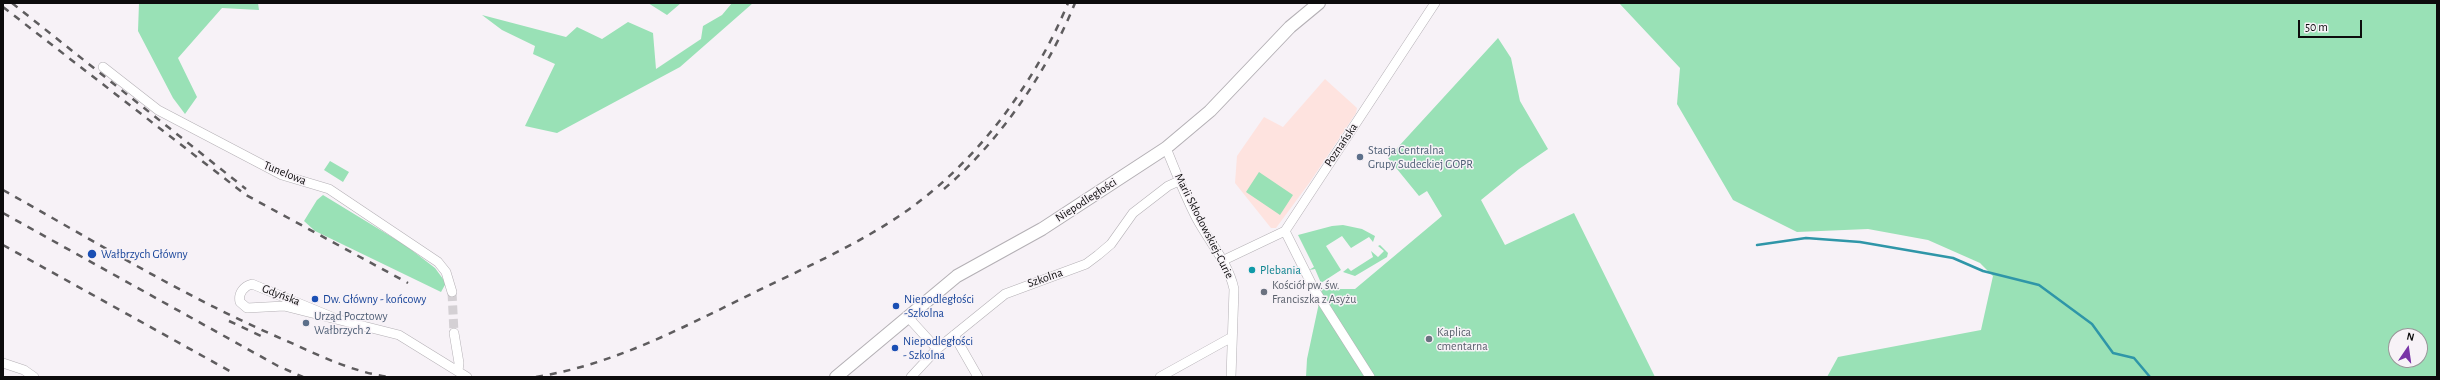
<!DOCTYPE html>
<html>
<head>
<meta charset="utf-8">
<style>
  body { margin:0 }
  #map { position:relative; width:2440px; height:380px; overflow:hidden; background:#f7f2f7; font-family:"Alegreya Sans",sans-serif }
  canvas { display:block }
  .frame { position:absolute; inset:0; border:4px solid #0d0c0d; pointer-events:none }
  .north { position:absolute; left:2388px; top:328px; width:40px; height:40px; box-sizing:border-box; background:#f7f2f7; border:1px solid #999699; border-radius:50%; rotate:13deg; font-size:11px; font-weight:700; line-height:16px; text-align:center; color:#0d0c0d }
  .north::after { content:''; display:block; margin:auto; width:14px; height:18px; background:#7934a7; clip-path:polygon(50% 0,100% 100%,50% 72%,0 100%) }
  .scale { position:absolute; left:2298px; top:20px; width:64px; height:18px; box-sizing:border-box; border:2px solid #0d0c0d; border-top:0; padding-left:5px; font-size:12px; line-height:14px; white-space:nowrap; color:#0d0c0d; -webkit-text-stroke:3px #f7f2f7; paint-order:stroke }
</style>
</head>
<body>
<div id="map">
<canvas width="2440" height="380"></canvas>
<div class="frame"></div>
<div class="north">N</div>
<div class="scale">50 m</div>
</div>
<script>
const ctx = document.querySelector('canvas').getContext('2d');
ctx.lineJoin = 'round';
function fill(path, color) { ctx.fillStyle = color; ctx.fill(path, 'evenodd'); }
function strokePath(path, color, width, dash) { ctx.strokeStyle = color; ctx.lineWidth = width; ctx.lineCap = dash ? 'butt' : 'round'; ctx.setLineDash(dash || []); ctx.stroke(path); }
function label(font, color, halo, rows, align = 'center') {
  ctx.font = font + ' "Alegreya Sans",sans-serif'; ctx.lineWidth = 3; ctx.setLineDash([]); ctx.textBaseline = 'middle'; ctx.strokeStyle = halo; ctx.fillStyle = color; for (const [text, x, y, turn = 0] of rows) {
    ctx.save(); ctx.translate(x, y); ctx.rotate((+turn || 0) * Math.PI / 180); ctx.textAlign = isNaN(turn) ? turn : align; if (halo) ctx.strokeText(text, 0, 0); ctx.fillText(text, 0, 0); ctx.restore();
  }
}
fill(new Path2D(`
  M1325,79L1357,108L1356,113L1310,182L1276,228H1271L1235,183L1237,156L1264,117L1283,127Z`), '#fee3df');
fill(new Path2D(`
  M139,3H258L259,10L222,8L178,58L197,97L185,114L173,98L138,31Z
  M648,3H681L667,15Z
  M732,3H753L680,67L557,133L525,126L555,64L533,54L535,46L502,30L482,15L566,37L577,27L602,39L628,22L653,33L656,69L701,39L703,26L722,15Z
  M1619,3H2437V377H1827L1838,357L1981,330L1993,276L1980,263L1928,240L1868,229L1797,232L1733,200L1677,104L1680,68ZM2396,336H2420V360H2396Z
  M1498,38L1511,58L1520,101L1548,149L1519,169L1481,200L1505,245L1574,213L1655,377H1306L1307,359L1322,289H1355L1442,216L1427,191L1419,196L1388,158Z
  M330,161L349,172L343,182L324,170Z
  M1259,172L1293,195L1280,215L1246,192Z
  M323,195L405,245L435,268L446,283L441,292L315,231L304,221L317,200Z
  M1343,225L1362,229L1375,236L1373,242L1369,237L1351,248L1342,236L1326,246L1341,270L1321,283L1315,269L1309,270L1314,267L1298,235L1332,226Z
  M1380,245L1388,253L1387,257L1355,276L1343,272L1348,268L1351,271L1373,257L1371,251L1378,257L1384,251L1378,246Z`), '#99e1b6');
strokePath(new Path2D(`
  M1757,245L1806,238L1860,242L1953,258L1983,271L2039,285L2092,324L2113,353L2134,358L2150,377`), '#2f96a8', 2.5);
strokePath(new Path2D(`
  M452,292L454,333`), '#d4d0d4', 9, [9, 4.5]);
const street = new Path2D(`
  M103,67L158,110L282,175L329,189L438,262L446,272L452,292
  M1166,148C1176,172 1185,196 1197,219C1210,243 1228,262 1234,289L1231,377
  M1285,231L1314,289L1370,377
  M1224,260L1285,231L1435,3
  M907,316L937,349
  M332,317L252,284C244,286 238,293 240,302L247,308L284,306L399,335L467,377
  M454,333L459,363L458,371
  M954,335L978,377
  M3,363L24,370L34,377
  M911,377L937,349L1005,294L1086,264L1098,255L1111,244L1133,213L1168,186L1179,181
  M1160,377L1232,337`);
const secondary = new Path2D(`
  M836,377L957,276L1042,229L1166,148L1210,111L1290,27L1319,3`);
strokePath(street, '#b4b0b5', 10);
strokePath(secondary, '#b4b0b5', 14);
strokePath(street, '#fff', 9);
strokePath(secondary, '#fff', 12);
strokePath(new Path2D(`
  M12,3L246,189
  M3,7L246,195L408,283
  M944,189C1001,140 1047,72 1075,3
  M3,190C96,242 188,299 287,341C320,356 353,372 389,377
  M3,213L278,366L303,377
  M3,245L235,374
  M229,321L263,337
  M536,377C610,365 674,332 741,299C797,271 857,246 908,210C979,159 1035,83 1068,3`), '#5e5c5e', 2.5, [7, 7]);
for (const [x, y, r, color] of [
  [1360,157,4,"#5c6f8a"],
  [92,254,5,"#1a4fb4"],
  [1252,270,4,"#0f9aa8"],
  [1264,292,4,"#6b7280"],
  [315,299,4,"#1a4fb4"],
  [896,306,4,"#1a4fb4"],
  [306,323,4,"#5c6f8a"],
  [1429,339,4,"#6b7280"],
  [895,348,4,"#1a4fb4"]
]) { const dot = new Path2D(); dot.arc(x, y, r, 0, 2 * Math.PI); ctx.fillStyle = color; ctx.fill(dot); strokePath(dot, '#f7f2f7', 1.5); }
label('12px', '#0d0c0d', '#f7f2f7', [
  ["Poznańska",1341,145,-56],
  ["Tunelowa",285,173,22],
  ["Niepodległości",1086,200,-33],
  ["Marii Skłodowskiej-Curie",1204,226,63],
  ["Szkolna",1045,278,-19],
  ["Gdyńska",281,295,21]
]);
label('12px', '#4e5e75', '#f7f2f7', [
  ["Stacja Centralna",1368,150],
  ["Grupy Sudeckiej GOPR",1368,164],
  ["Urząd Pocztowy",314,316],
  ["Wałbrzych 2",314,330]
], 'left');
label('12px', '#164399', '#f7f2f7', [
  ["Wałbrzych Główny",101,254],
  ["Dw. Główny - końcowy",323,299],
  ["Niepodległości",904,299],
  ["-Szkolna",904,313],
  ["Niepodległości",903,341],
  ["- Szkolna",903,355]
], 'left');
label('12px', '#0d838f', '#f7f2f7', [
  ["Plebania",1260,270]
], 'left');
label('12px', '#5b616d', '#f7f2f7', [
  ["Kościół pw. św.",1272,285],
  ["Franciszka z Asyżu",1272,299],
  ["Kaplica",1437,332],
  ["cmentarna",1437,346]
], 'left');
</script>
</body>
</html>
